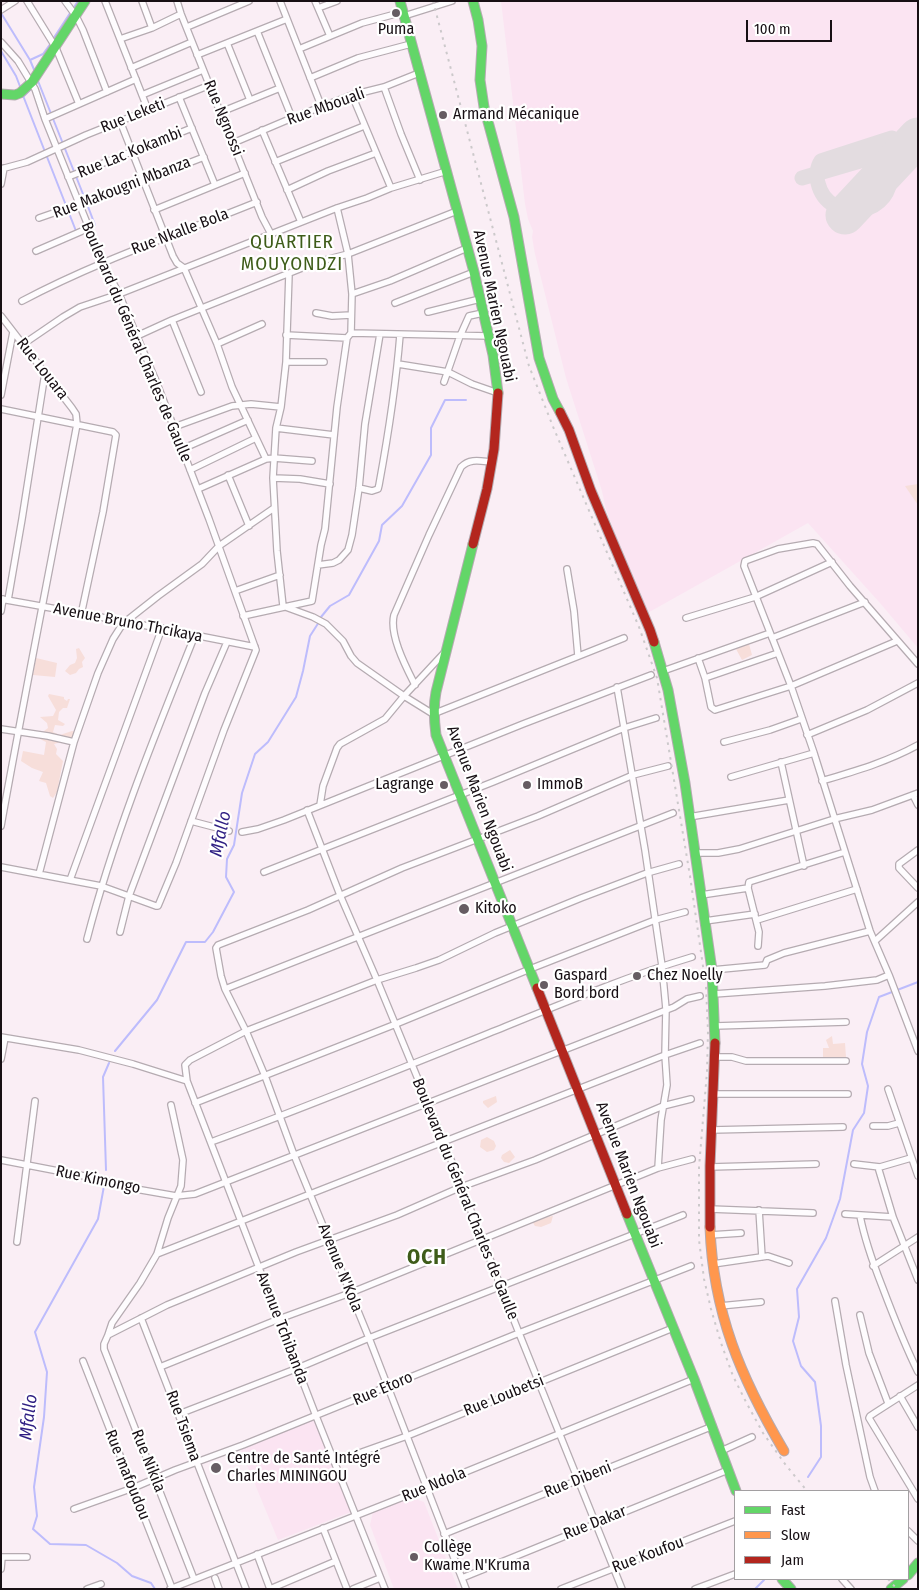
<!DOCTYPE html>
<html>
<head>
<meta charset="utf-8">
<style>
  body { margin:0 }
  #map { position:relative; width:919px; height:1590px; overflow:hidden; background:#faeef5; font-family:"Fira Sans Condensed",sans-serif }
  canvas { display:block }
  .frame { position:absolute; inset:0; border:2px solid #170f14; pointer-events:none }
  .legend { position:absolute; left:734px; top:1490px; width:175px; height:90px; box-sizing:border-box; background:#fff; border:1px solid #a29fa1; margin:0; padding:6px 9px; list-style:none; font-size:15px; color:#170f14 }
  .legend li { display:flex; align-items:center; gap:10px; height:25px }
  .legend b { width:25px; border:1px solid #a29fa1 }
  .scale { position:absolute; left:746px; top:20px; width:86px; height:22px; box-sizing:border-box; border:2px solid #170f14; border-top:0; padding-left:6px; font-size:15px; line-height:18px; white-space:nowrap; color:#170f14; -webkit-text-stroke:4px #fff; paint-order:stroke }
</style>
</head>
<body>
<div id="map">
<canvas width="919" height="1590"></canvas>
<div class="frame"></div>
<ul class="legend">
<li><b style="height:6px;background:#63d668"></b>Fast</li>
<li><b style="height:6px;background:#ff974d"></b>Slow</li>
<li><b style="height:6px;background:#b3261e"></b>Jam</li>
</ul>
<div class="scale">100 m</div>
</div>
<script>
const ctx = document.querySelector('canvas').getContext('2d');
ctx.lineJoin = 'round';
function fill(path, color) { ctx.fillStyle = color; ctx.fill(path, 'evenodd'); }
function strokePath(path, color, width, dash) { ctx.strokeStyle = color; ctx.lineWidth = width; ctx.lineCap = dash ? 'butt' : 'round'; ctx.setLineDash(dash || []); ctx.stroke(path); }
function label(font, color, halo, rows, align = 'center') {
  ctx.font = font + ' "Fira Sans Condensed",sans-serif'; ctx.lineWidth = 4.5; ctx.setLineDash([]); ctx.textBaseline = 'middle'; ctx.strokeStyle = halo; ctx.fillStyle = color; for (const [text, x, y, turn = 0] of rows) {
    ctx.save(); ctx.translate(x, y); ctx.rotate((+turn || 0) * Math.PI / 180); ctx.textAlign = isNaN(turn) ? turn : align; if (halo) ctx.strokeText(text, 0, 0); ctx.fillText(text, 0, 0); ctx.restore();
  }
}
fill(new Path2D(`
  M501,1H918V648L880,603L808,523L644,615L606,509L602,491L566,378L535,254L532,237L533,231L528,219L525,204Z
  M314,1418L351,1512L278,1540L240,1448Z
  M412,1498L424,1502L458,1589H394L370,1525L373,1512Z`), '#fbe4f2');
fill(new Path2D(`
  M918,484V505L905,486Z
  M749,644L752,655L742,660L736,649Z
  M79,648L85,658L82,662L83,667L79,669L76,673L70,675L65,671L70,665L75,663L77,658L76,649Z
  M36,658L57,663L55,677L33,675Z
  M49,694L64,697V699L67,701L68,699H70L67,708H63L59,712L58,720L65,724L63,726L55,725L53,732L60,735L72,731L75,732L73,741L40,734L48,728L47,723L40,717L53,716L56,710L48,696Z
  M39,736L61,742L54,744L57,749L56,754L63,761L57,792L53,798L50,796L46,783L39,781L43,772L32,768L21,761L23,751L44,755L46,742L40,739Z
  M832,1036L833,1044L845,1043L846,1057L823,1058V1048H829L826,1040Z
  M496,1096L497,1102L488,1108L483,1103V1101Z
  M487,1137L494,1141L496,1146L494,1150L487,1152L480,1147L481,1140Z
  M510,1150L515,1157L509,1163L504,1162L501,1158L502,1155Z
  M553,1216L551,1223L541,1227L535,1226L533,1223L534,1219Z`), '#f7deda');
strokePath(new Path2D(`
  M1,13L30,60L43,54L51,43
  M53,39L78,1
  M1,51L16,76L21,89
  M30,60L35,72
  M38,81L85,199
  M22,93L76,231
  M20,97H23L31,89
  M87,204L95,225
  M321,617L330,606L349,595L379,541L382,525L402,506L431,455V428L445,400H466
  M115,1051L157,1000L186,942H205L213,932L234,892L226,877L227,859L234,845L242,793L255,754L268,742L296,697L303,671L310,636L319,622
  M106,1170L103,1077L109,1063
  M104,1186L98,1219L35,1332L47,1372L44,1417L34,1487L37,1516L33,1529L50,1544L86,1545L117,1563L132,1576L151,1583L155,1589
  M808,1477L821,1457V1426L815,1382L801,1366L793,1341L799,1317L797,1289L826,1238L840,1199L853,1130L864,1113L868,1086L862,1064L867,1032L879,997L918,982
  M755,1589L764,1580`), '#bdbcfc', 2);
strokePath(new Path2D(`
  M889,168C899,217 828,226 818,183C816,176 817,167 821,161L892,138
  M802,178L901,149L908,145L916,139`), '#e3dce0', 15);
strokePath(new Path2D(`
  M845,215L918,137`), '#e3dce0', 39);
const street = new Path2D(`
  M27,1L56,48L79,104
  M65,1L76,16L83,30L107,92
  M105,1L148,110
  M142,1L152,28
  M177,1L181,14L262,217L271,234
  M280,1L322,108
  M315,1L330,36
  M318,8L337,1
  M1,10L15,1
  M404,16L452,1
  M187,27L249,1
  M257,31L292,118
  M120,39L152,28L181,14
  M1,42L18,61L35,89L45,119L89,228L103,263L119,294L156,381L209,519L256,650L224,730L176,863L158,906H156L101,886L1,867
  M227,43L250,100
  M299,49L362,23L403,12
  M197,55L287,19
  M131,68L192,42
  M310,78L358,58L411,44
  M384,87L401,134L420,180
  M142,95L203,70
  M352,95L391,188
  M179,97L215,185
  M221,112L280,88
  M45,119L136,79
  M120,121L173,256L177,263L184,268L217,344L232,387L266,459
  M262,130L301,222
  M233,143L292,118L352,95L384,87L419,73
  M275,162L364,126
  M1,169L27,162L86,135L210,85
  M68,177L192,128
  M1,184L4,168
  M287,190L328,171L376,153
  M154,210L245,173
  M39,218L111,193L204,157
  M36,251L89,228
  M289,274L286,362L281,407L276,428L273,478L277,551L283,606L313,617L326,624L343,641L351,656L357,663L404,696L433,714L624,638
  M352,294L390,281L467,248
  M22,301C97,261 178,234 257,202
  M395,303L474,272
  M428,312L480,299
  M316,313L332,316L351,315
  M1,316L72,408L76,414L77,424C52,558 25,692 1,826
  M172,320L201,392
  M351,333L489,336
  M286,335L347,338
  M137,336L172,320L317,262L348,254L457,211
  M217,344L262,324
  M22,345L63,317L80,307L119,294L337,208L367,198L391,188L447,171
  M286,362H324
  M398,364L448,372L472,384L498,393
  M444,382L460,336L469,316L483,313
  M1,395L13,332
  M1,409L113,432L116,435L103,512L81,615
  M174,427L232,406L251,404L281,407
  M276,428L334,435
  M182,449L248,420
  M190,470L256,438
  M228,475L249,526
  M273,478L300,479L330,484
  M359,488L372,491L378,489L379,485C388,436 396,385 400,335
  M198,489L266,459L274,458L312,461
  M318,565L333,563L339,560L348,550L352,535L359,488L365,424L380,334
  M567,569L574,611L578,656
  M235,591L280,575
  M1,599C86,614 170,630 255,647
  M8,600L22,519L45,373
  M1,611L3,599
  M243,616L312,601L321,545L325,529L337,407L347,338L351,333L352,294L348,254L337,208
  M686,618L755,597L832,562
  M772,638L865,602
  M698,658L705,678L711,707L715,710L791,686L897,641
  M918,664L850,586L817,544L813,543L778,549L745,561L744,566L791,686L814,753L870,931L889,975L918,1051
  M663,671L770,633
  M705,678L778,653
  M415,685C406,667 389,635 394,615L429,535L461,467C470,458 480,461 492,462
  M617,687L645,850L662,966L666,1009L665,1055L667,1085L661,1120L658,1168
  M1,729L48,736L74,742
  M807,735L867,710L918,683
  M724,742L770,730L801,719
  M781,762L804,866
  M731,777L814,753
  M822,781C855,771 887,762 918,745
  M913,795L918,805
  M320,805L323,786L337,748L340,744L385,719L404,696L444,653
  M307,810L340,895L377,980L444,1142L519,1333L622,1589
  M689,817L789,800
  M191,821L229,831
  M242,832L258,829L284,820L523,724L651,675
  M918,850L899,864V868L918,888
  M695,853H718L739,849L834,819L872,810L918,793
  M264,872L493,782L624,728L656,718
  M39,874L74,742L98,673L113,639L120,628L125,622L158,596L202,564L219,546L274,508
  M70,880L162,628
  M701,895L748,888
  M757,920L857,889
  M705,921L755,914
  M120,932L129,896L205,693L227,642
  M87,939C114,835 155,735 195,635
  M875,941L918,902
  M758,946L759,932L748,888L749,882L845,852
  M712,970L765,965L767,960L784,953L870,931
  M225,989L673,813
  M714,994L825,986L877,980L889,975
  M715,1026L846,1022
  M1,1037L79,1050L133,1064L187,1081
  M715,1057H732L746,1061H846
  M1,1059L5,1038
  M888,1089L918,1176
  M714,1094H848
  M195,1103L396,1024L530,969L655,920L685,912
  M873,1126H888L899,1123
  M711,1130L843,1127
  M211,1142C307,1107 402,1068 497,1030C561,1004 625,977 692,957
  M1,1160L105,1180L130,1188L176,1196L195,1194L674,1007L687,999L700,996
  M854,1164L880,1167L911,1158
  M710,1167L816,1164
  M878,1167L893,1217L918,1280
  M710,1209L813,1213
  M759,1210L762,1257
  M845,1214L893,1217
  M860,1216C865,1241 873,1263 882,1286C893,1315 904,1344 918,1372
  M710,1235L741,1233
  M17,1242L35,1101
  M157,1254L665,1055L700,1043
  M713,1264L768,1256L789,1263
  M873,1266L918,1237
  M835,1301L846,1365L870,1477L875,1491
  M720,1306L761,1302
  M860,1315L869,1353L888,1403
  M141,1318L246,1589
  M108,1335L112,1323L140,1283L157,1254L168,1218L181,1186L183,1160L171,1105
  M83,1361L172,1588
  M160,1367L279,1319L350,1293L658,1168L692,1159
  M918,1385L876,1412L870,1416L869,1418L918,1499
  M900,1396L918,1427
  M179,1414L298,1368L369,1338L683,1215
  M721,1451L752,1437
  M334,1462L407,1436L673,1328
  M74,1509L133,1488L175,1470L243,1445L519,1333L691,1266
  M323,1528L347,1589
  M908,1531L918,1541
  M444,1534L713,1426
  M257,1554L270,1589
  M1,1557H27
  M1,1569L2,1557
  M215,1578L219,1589
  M462,1578L728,1470
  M194,1579L104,1349V1344L108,1335L167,1305L296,1252L397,1215L461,1187L535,1160L663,1106L691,1099
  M842,1579L851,1589
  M87,1589L101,1584
  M170,1589L426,1488L694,1379
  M270,1589L336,1561
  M353,1589L380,1578
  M385,1589L316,1416L187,1081L185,1065L190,1060L246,1031L377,980L416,968L439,960L495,933L581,898L647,873L679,864
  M466,1589L369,1338L294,1155L265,1076L246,1031L225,989L221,976L216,948L218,945L308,910L402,868L538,816L633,775L668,766
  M561,1589L735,1521
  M695,1589L735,1574`);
const fast = new Path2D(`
  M400,1L474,272L493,355L498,393
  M473,1L478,20L482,46L480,80L484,107L514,217L539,358L553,399L560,412
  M1,94L15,95L20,93L32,82L85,1
  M473,544L436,692C433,707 434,720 436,735L537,988
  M654,642L668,690L685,783L712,970L715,1043
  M627,1214L694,1379L736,1491
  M908,1575L918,1563
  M782,1579L791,1589
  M891,1589L903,1579`);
const slow = new Path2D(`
  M710,1227C713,1313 741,1378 784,1451`);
const jam = new Path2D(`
  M560,412L569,430L591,491L650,630L654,642
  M473,544L487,489L494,449L498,393
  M537,988L627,1214
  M710,1227V1166L715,1043`);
strokePath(street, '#b5abb1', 8);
strokePath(fast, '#b5abb1', 11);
strokePath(slow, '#b5abb1', 11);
strokePath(jam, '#b5abb1', 11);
strokePath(street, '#fefcfe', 5.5);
strokePath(fast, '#63d668', 9);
strokePath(slow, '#ff974d', 9);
strokePath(jam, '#b3261e', 9);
strokePath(new Path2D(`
  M433,1L529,366L554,429L639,627L657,678L690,876L706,987L708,1031L707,1072L699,1167V1240L704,1279L711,1309L721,1343L733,1376L746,1402L763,1433L785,1464L807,1491
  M888,1579L897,1589`), '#ccc9cb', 2, [2.5, 5]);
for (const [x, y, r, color] of [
  [396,13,5,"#665d63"],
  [443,115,5,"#665d63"],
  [444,785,5,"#665d63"],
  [527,785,5,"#665d63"],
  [464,909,6,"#665d63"],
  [637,976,5,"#665d63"],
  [544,985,5,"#665d63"],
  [216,1468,6,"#665d63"],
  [414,1557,5,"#665d63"]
]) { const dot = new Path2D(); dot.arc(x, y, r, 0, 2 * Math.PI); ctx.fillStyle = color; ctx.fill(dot); strokePath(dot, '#fff', 2); }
label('16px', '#170f14', '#fff', [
  ["Puma",396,30,"center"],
  ["Armand Mécanique",453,115],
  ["Lagrange",434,785,"right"],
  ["ImmoB",537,785],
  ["Kitoko",475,909],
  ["Gaspard",554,976],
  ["Bord bord",554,994],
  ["Chez Noelly",647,976],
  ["Centre de Santé Intégré",227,1459],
  ["Charles MININGOU",227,1477],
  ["Collège",424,1548],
  ["Kwame N'Kruma",424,1566]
], 'left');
label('16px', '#170f14', '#fff', [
  ["Rue Mbouali",326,107,-20],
  ["Rue Leketi",133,116,-22],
  ["Rue Ngnossi",223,118,68],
  ["Rue Lac Kokambi",130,153,-22],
  ["Rue Makougni Mbanza",122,188,-21],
  ["Rue Nkalle Bola",180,232,-21],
  ["Avenue Marien Ngouabi",494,306,78],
  ["Boulevard du Général Charles de Gaulle",136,342,67],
  ["Rue Louara",42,369,52],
  ["Avenue Bruno Thcikaya",128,623,11],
  ["Avenue Marien Ngouabi",479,799,69],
  ["Avenue Marien Ngouabi",628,1175,69],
  ["Rue Kimongo",98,1180,12],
  ["Boulevard du Général Charles de Gaulle",465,1199,68],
  ["Avenue N'Kola",340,1268,68],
  ["Avenue Tchibanda",282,1328,69],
  ["Rue Etoro",383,1389,-23],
  ["Rue Loubetsi",504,1396,-22],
  ["Rue Tsiema",183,1426,70],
  ["Rue Nikila",148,1461,68],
  ["Rue mafoudou",127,1475,68],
  ["Rue Dibeni",578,1480,-22],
  ["Rue Ndola",434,1485,-22],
  ["Rue Dakar",595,1523,-22],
  ["Rue Koufou",648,1555,-21]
]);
label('italic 18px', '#2f1f83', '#fff', [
  ["Mfallo",221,834,-78],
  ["Mfallo",29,1417,-83]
]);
ctx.letterSpacing = '1px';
label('19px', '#3e5c19', '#fff', [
  ["QUARTIER",292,243],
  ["MOUYONDZI",292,265]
]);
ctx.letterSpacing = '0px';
ctx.letterSpacing = '1px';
label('bold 21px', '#3e5c19', '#fff', [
  ["OCH",427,1258]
]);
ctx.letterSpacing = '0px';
</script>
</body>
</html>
